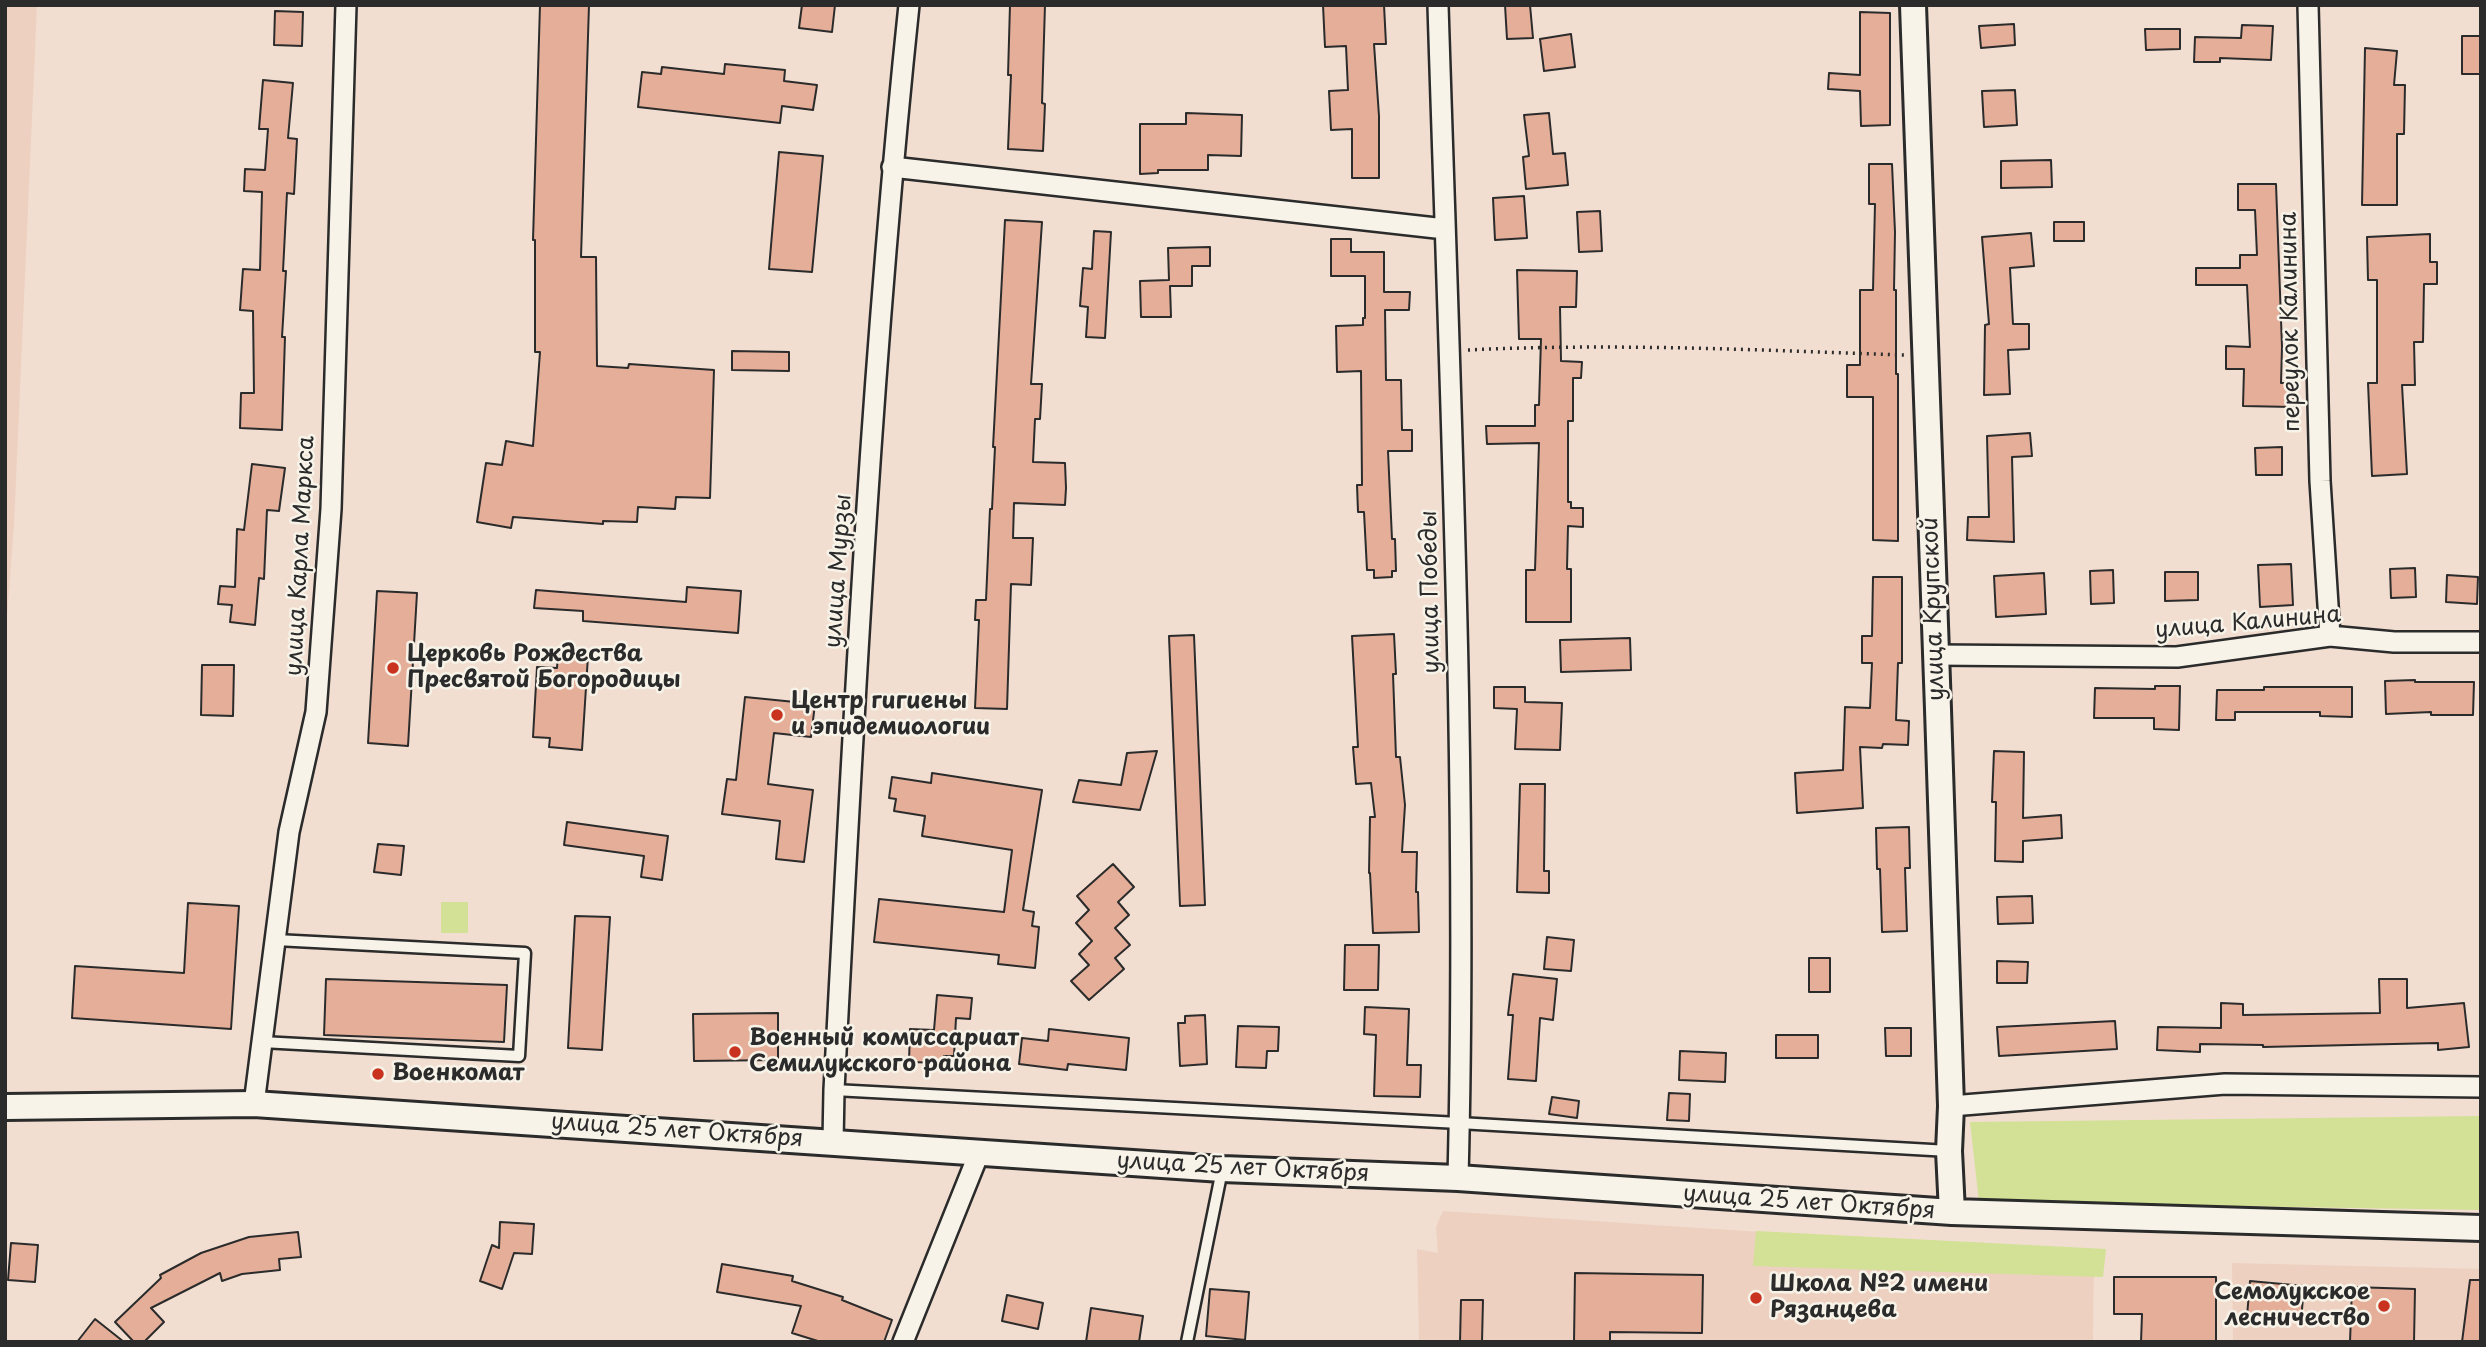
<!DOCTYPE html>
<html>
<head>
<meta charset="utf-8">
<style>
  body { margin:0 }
  #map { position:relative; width:2486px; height:1347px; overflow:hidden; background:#f1ded0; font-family:"Playpen Sans",sans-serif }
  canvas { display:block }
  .frame { position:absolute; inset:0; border:7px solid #2b2b2b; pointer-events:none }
</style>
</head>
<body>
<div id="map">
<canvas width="2486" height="1347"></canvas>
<div class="frame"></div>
</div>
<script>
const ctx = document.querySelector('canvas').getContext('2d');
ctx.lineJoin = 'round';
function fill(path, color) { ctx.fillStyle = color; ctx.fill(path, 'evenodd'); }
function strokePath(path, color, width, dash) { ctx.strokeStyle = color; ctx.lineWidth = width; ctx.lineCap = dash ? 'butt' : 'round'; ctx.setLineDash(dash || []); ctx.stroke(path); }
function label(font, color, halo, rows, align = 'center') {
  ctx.font = font + ' "Playpen Sans",sans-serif'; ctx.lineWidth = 5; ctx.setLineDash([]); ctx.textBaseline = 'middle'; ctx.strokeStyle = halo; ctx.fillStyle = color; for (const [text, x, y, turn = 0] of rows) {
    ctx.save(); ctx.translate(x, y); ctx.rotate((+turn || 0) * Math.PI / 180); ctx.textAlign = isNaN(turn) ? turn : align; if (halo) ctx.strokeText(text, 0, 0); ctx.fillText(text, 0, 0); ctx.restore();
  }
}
fill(new Path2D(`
  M5,5H37L14,525L5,644Z
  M1443,1211L2094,1254L2093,1342H1419L1417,1249L1438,1253L1436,1227Z
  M2232,1263L2481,1269V1342H2233Z`), '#edd0c0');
fill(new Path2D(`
  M441,902H468V933H441Z
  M2481,1116V1210L1979,1202L1970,1122Z
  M1756,1231L2106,1249L2103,1277L1753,1266Z`), '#d2e195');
const building = new Path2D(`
  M540,5H589L581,257H596L597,366L628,368L629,364L714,370L710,498L676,497L675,509L638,507L637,522L603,521V524L513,517L511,528L477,522L486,463L502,465L506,441L533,446L540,352H535V240H533Z
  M802,5H835L832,32L799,28Z
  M1010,5H1045L1042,103L1045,104L1043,151L1008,149L1011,75H1008Z
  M1323,5H1384L1386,44H1374L1379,116V178H1352V129L1331,130L1329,91L1348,90L1346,46L1325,47Z
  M1505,5H1530L1533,38L1507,39Z
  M275,11L303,12L302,46L274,45Z
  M1860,12L1890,13V125L1861,126L1860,91L1828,89L1829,73L1860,75Z
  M2014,24L2015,45L1981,48L1979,26Z
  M2242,25L2273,26L2271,60L2220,58V62H2194L2195,37L2241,38Z
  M2145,29H2180V49L2146,50Z
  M1571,34L1575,67L1544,71L1540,39Z
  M2462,36H2481V74H2462Z
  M2365,48L2397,51L2394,85H2405L2404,134H2397V205H2362Z
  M725,64L785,70L784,81L817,85L813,110L782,106L780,123L638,107L642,72L661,74L662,67L724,74Z
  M263,80L293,83L288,138L297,139L294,194L287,193L283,271H286L282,337H285L282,430L240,428L241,393H254L253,311L240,310L243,269L260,270L262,192L244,191L245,169L265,170L268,129H259Z
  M2015,90L2017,125L1984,127L1982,91Z
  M1186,113L1242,115L1241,156L1208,155V170H1158V173L1140,174V124H1186Z
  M1549,113L1553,154L1565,153L1568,185L1526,189L1523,157L1529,156L1524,115Z
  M779,152L823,156L812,272L769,269Z
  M2051,160L2052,187L2001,188V161Z
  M1869,164H1892L1895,232L1894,290H1896V374H1898V541L1873,540V397H1847V365H1860V290H1873L1875,204H1869Z
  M2238,184H2276L2282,347L2281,383H2294L2293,407L2243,406L2244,369H2226V346L2250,347L2247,285H2196V268H2240V255H2257L2255,210H2238Z
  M1524,196L1527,238L1495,240L1493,198Z
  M1600,211L1602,251L1579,252L1577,212Z
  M1005,220L1042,222L1031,384H1042L1040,419H1035L1033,462L1065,463L1066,488L1065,505L1014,503L1013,538H1033L1031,585L1011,584L1007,709L975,708L979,620H975L976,600H986L990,509H992L995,447H993Z
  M2054,222H2084V241H2054Z
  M1094,231L1111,232L1105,338L1086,337L1088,307L1080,306L1083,268L1092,269Z
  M2031,233L2034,266L2010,268L2013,324H2029V349L2008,350L2010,394L1984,395L1985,325L1989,324L1982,237Z
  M2430,234V262H2437V284H2424L2423,342H2414L2415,385H2402L2407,474L2372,476L2368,383H2377V280H2368L2367,237Z
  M1331,239H1351V252H1384V292H1410L1409,310H1385L1386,380H1401L1402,430H1412V451H1388L1392,539H1395L1396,571H1392V577L1374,578V570H1367L1364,512H1358L1357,485H1362L1361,371L1337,372L1336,326L1363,325V318H1365V276H1331Z
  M1210,247V266H1192V286H1170L1171,317H1141L1140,281L1169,280L1168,248Z
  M1517,270L1577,271L1576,307H1560L1561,361L1582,362L1581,378H1573V421H1568V502H1571V508H1583V527L1568,526L1567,569H1571V622H1526V570H1535L1539,443L1487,444L1486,426H1535V405H1539L1541,339H1519Z
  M732,351L789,352V371L732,370Z
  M2030,433L2032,456L2012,457L2014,542L1967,540L1968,517H1989L1987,436Z
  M2282,447V475H2256L2255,448Z
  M252,464L285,468L279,511L267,510L264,579L259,578L255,625L230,622L232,605L218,604L220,586L235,587L237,529L244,530Z
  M2291,564L2293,605L2260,607L2258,565Z
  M2415,568L2416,597L2391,598L2390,569Z
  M2113,570L2114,603L2091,604L2090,571Z
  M2165,572H2198V600L2165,601Z
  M2044,573L2046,614L1996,617L1994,576Z
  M2447,575L2478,577L2477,604L2446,602Z
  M1873,577H1902V663H1898L1896,720L1909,721L1908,745L1883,744L1882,748L1860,747L1863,808L1797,813L1795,773L1843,770L1845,707L1870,708L1872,663H1862V636H1872Z
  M687,587L741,591L738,633L583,621V611L534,608L536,590L686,602Z
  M377,591L417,593L408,746L368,743Z
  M1394,634L1396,674H1393L1396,757H1400L1405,805L1402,852H1417L1416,892H1418L1419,932L1373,933L1370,873H1369L1370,817H1375L1371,783L1356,784L1353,747H1358L1352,636Z
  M1194,635L1205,905L1180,906L1169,636Z
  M1630,638L1631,670L1561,672L1560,640Z
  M558,654L588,656L582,750L549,747L550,738L533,737L537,667L557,668Z
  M202,665H234L233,716L201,715Z
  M2415,680V682H2474L2473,715H2431V712L2386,714L2385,681Z
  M2155,686H2180L2179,730L2154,729V718H2094L2095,688L2155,689Z
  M1494,687H1525V702L1562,703L1560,750L1515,749L1517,709L1494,708Z
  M2264,687H2352V717L2320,716V712H2235V720H2216L2217,690H2264Z
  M745,697L815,704L811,737L774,733L768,784L813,790L804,862L776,859L780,821L722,814L727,779L736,780Z
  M1157,751L1140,810L1073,802L1079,780L1121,785L1127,753Z
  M1994,751L2024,752L2023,818L2061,815L2062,838L2023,841V862L1995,861L1996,802H1992Z
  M932,773L1042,790L1023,910L1034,912L1032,926L1039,927L1035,968L998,964L999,955L874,942L879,899L1004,912L1012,850L922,836L925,816L894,811L896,799L889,798L892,777L931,783Z
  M1520,784H1545L1544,871H1549V893L1517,892Z
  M567,822L668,836L662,880L641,877L644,856L564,845Z
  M1909,827L1910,868H1905L1907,931L1882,932L1880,869H1877L1876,828Z
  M378,844L404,846L401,875L374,872Z
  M1113,864L1134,887L1118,902L1129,915L1115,928L1130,945L1115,958L1124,969L1089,1000L1071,981L1089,965L1079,954L1092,941L1076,923L1089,910L1077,896Z
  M2032,896L2033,923L1998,924L1997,897Z
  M188,903L239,906L231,1029L72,1018L75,966L184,973Z
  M575,916L610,917L602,1050L568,1048Z
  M1547,937L1574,940L1571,971L1544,969Z
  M1345,945H1379L1378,990H1344Z
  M1809,958H1830V992H1809Z
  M1997,961L2028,962L2027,983H1997Z
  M1513,974L1557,979L1553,1020L1540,1018L1536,1081L1508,1079L1513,1015H1508Z
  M326,979L507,985L504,1042L324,1035Z
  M2379,979H2407V1008L2464,1003L2469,1047L2438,1050V1043L2263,1047V1045L2200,1044V1052L2157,1050L2158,1027L2221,1028V1003L2243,1004V1015L2380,1013Z
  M937,995L972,998L970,1019L956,1018L954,1056H944V1063L909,1062L910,1029L934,1030Z
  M1365,1007L1409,1009L1407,1065H1421L1420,1097L1374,1096L1376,1035L1364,1034Z
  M778,1013V1060L694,1061L693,1014Z
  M1205,1015L1207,1064L1180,1066L1178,1023H1185V1016Z
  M2115,1021L2117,1049L1999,1056L1997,1027Z
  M1238,1026L1279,1027L1278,1051H1267L1266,1068L1236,1067Z
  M1885,1028H1911V1056H1886Z
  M1049,1029L1129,1038L1126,1070L1068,1064L1067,1070L1019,1064L1022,1038L1048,1041Z
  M1776,1035H1818V1058H1776Z
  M1680,1051L1726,1053L1725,1082L1679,1080Z
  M1669,1093L1690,1094L1689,1121L1667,1120Z
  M1552,1097L1579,1101L1577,1118L1549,1114Z
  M500,1222L534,1224L532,1254L514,1253L502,1289L480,1281L492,1245L499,1248Z
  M298,1232L301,1257L279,1259L280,1270L242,1274L222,1281L220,1273L151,1308L164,1322L144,1342H134L115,1322L161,1278L160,1275L201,1253L249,1237Z
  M11,1243L38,1245L35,1282L8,1280Z
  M722,1264L793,1276L792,1281L843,1297L842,1300L892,1320L884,1342H821L792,1333L801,1306L717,1292Z
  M1575,1273L1703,1275L1702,1333L1610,1332V1342H1574Z
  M2114,1277H2216V1342H2141L2142,1314H2114Z
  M2470,1280H2481V1342H2462Z
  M2250,1281L2304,1286L2301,1321L2247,1316Z
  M2352,1287L2415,1289L2414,1342H2350Z
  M1210,1289L1249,1292L1245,1340L1206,1336Z
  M1007,1295L1043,1303L1038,1329L1002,1321Z
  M1461,1300H1483L1482,1342H1460Z
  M1091,1308L1143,1316L1139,1342H1086Z
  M95,1319L124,1342H77Z`);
fill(building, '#e4ae99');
strokePath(building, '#2b2b2b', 2);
const service = new Path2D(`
  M262,1042L519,1056L525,953L276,940
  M834,1090L1459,1123L1949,1151
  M1187,1342L1222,1170`);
const minor = new Path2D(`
  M1438,5C1450,396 1468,787 1458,1178
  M2308,5L2320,481L2330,636
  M892,167L1445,229
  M1935,655L2177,657L2330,636L2394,642H2481
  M254,1104L289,832L316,712L331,509L346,5
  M1951,1106L2225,1084L2481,1087
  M833,1142L834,1090C853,728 871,366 909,5
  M903,1342L979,1153`);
const tertiary = new Path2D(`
  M1913,5C1929,372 1938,739 1951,1106L1949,1151L1952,1212
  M5,1107L254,1104L1222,1169L1458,1178L1952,1212L2481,1228`);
strokePath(service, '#2b2b2b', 15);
strokePath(minor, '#2b2b2b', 24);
strokePath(tertiary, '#2b2b2b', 30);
strokePath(new Path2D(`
  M1468,350C1614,343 1759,350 1905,355`), '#2b2b2b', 3.5, [2, 5]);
strokePath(service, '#f7f3e8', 10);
strokePath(minor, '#f7f3e8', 19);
strokePath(tertiary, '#f7f3e8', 24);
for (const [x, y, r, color] of [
  [393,668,7,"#c8321e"],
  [777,715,7,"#c8321e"],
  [735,1052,7,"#c8321e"],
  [378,1074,7,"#c8321e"],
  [1756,1298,7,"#c8321e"],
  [2384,1306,7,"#c8321e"]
]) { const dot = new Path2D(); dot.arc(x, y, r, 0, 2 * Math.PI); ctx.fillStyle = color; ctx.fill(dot); strokePath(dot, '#f7f3e8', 2.5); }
label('23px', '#2b2b2b', '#f7f3e8', [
  ["переулок Калинина",2291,322,-91],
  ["улица Карла Маркса",301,556,-87],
  ["улица Мурзы",839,571,-86],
  ["улица Победы",1431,592,-91],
  ["улица Крупской",1934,609,-92],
  ["улица Калинина",2248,623,-5],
  ["улица 25 лет Октября",677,1131,4],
  ["улица 25 лет Октября",1243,1168,3],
  ["улица 25 лет Октября",1809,1203,4]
]);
label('bold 23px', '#2b2b2b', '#f7f3e8', [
  ["Церковь Рождества",407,655],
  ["Пресвятой Богородицы",407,681],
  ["Центр гигиены",791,702],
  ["и эпидемиологии",791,728],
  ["Военный комиссариат",749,1039],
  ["Семилукского района",749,1065],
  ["Военкомат",392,1074],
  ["Школа №2 имени",1770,1285],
  ["Рязанцева",1770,1311],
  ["Семолукское",2370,1293,"right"],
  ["лесничество",2370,1319,"right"]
], 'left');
</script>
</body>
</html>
